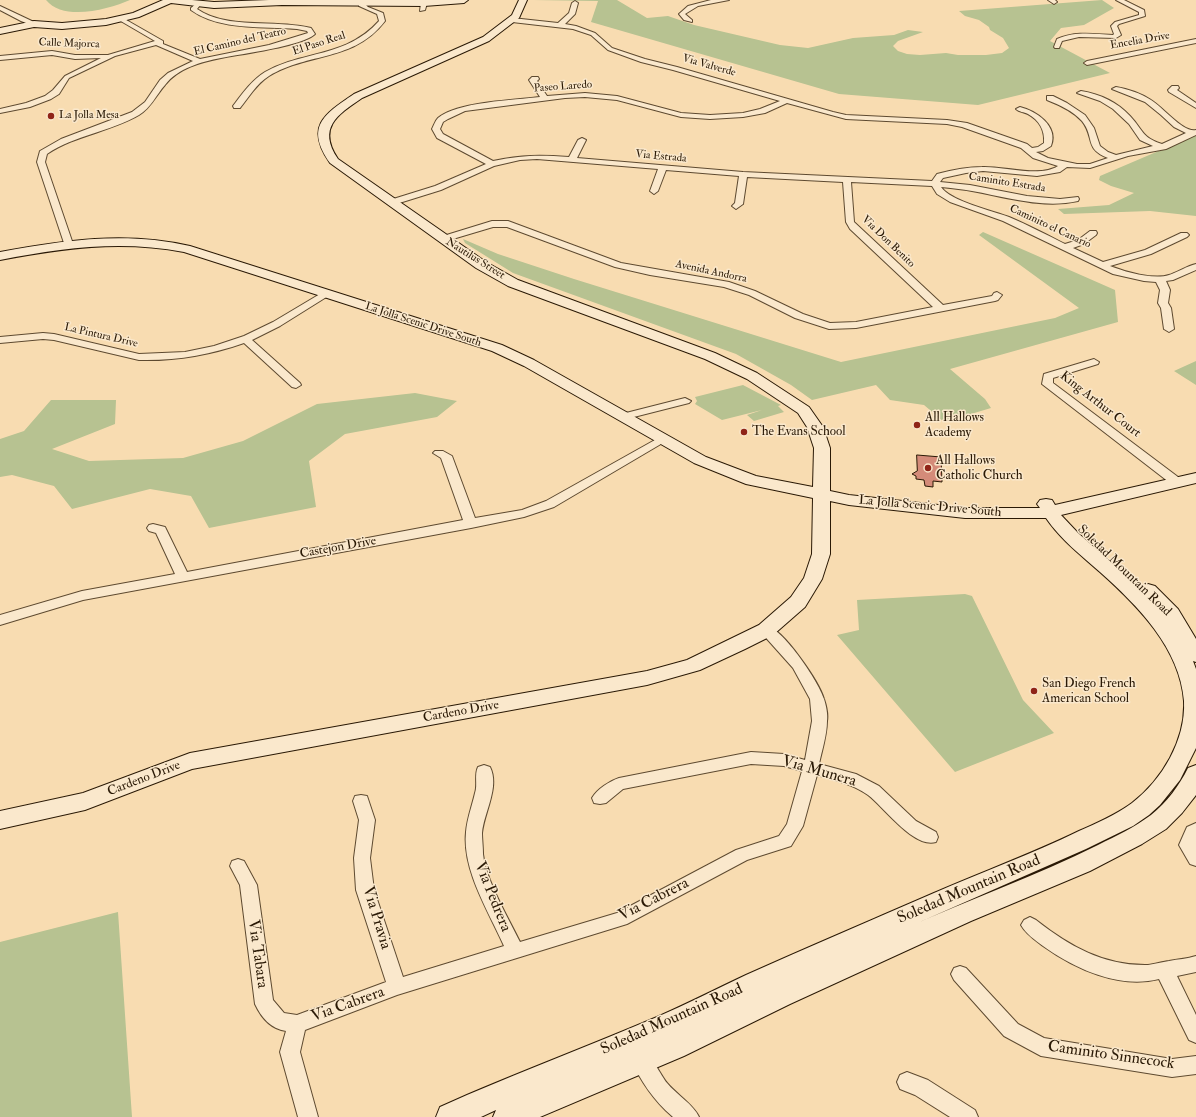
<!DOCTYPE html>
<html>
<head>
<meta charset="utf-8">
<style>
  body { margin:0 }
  canvas { display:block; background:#f8dcb1 }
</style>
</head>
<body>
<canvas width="1196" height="1117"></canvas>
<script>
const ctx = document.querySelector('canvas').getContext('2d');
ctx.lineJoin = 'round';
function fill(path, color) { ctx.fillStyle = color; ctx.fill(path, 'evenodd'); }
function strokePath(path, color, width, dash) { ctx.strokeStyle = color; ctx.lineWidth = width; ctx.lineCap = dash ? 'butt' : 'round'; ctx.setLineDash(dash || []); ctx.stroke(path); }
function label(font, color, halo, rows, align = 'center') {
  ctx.font = font + ' "IM FELL Double Pica",serif'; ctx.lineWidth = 3; ctx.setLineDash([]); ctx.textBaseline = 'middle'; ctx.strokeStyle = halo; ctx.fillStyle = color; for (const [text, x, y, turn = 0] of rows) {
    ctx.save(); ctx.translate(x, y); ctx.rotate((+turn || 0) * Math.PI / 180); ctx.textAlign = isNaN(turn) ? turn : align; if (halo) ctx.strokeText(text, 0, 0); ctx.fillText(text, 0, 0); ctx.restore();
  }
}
fill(new Path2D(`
  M46,0H130C109,9 64,22 46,0Z
  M533,0H617L647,18L668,16L694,25L780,45L808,48L853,38L894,35L908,30L923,32L898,41L893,46L898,51L907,54L920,55L946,53L958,55H986L1002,53L1009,48L1003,38L990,30L989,27L979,20L965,16L959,11L1102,0L1114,8L1084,25L1061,28L1050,41L1110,73L978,105L839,94L591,22L598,1Z
  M1196,135V216L1150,211L1064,214L1058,209L1109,205L1134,193L1111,186L1099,180L1100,176Z
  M983,232L1115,290L1118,322L950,369L985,399L991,408L944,422L924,405L890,400L876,385L812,400L791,385L736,354L513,273L465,243L463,239L498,254L574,279L841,362L1055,318L1079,308L979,235Z
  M1196,361V385L1174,371Z
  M743,385L781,405L778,406L784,412L754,421L747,415L762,410L722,420L695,404L697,401L695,397Z
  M415,393L457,401L437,417L345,434L309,461L316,507L209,528L191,496L150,489L72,509L54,486L12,475L0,477V439L24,431L51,400H116L115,424L52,449L89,461L183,458L243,441L317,404Z
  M965,594L972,596L1023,700L1054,733L955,772L837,635L859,630L857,600Z
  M118,912L132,1117H0V942Z`), '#b7c291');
const building = new Path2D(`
  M917,455L941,457L942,482L933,481V487L925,486L924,480L916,479V476L912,474L917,471Z`);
fill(building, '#d48b79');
strokePath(building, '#2a1905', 1);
const street = new Path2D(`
  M711,0H729L698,6L685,14L692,20V22L684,20L679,14L688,6Z
  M1048,0H1055L1057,2L1054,4Z
  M1116,0H1124L1144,10L1145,16L1119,24L1117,26L1121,35L1116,38L1079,37L1062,41L1059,48H1055L1054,47L1057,39C1076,31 1093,34 1113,35L1114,34L1111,26L1115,22L1139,15V12Z
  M424,1L427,3L425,10L420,11L421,3Z
  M575,1L578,3L575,14L565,24L576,26L595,33L612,48L645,59L677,67L833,112L846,115L947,120L967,123L1027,144L1032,148L1038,147L1044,143C1045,130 1039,120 1028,114C1024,112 1019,112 1016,109L1020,107C1036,111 1059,126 1051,146L1043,151L1036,152L1048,158L1077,164H1090L1108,158C1084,149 1095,137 1082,121C1073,111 1060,105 1047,100V96H1053L1067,103L1085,115L1094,128L1100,146L1108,152L1116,155L1153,146L1140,140L1129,124L1113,109L1100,101L1077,93L1081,91C1100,94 1117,102 1130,116C1144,131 1141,137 1162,144L1186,133L1174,127L1161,115L1145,102L1112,89L1116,87C1128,89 1140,93 1151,100C1163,107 1183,133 1196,130V135L1166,149L1128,156L1090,168L1067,167L1060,172L1037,176L983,171L966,173L943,178L940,182L970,185L1027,196L1060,199L1078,197L1079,199L1078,201C1043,209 1006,197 972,191C962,189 951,188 941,187C950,201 993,211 1009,217C1028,225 1047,235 1065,244L1078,240L1090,231H1096L1097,233L1096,235L1084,244L1073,248L1103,262L1145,250L1181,233H1187L1189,235L1187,237L1151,254L1110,266C1125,272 1154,280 1169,275C1178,272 1187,266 1196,264V270L1173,280L1166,281L1170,290L1168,303L1171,308L1174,329L1169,332L1164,329L1161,308L1158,303L1160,290L1156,282L1144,281L1113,274L1003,221L950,202L937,194L932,186L851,182L854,222L943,305L992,296L994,293L997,292L1002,295L998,300L995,301L856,328L829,329L795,318L749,295L724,287L650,275L615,267L507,227H493L446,241H440L438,239L440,237L492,221H508L621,263L729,282L755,291L803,314L830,323L856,322L933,307L850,229L846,222L843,182L747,177L743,204L736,209L732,206L735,203L739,176L666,170L658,191L654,194L650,191L658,169L537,159L520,160L494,166L441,190L396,204H390L389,202L390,200L435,186L486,164L437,138L432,129C434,125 435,121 438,118C456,102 515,100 540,97L529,80L532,77H538L539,79L537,81L547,96L585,93L617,96L681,113L710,115L743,113L760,109L780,101L673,70L641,62L608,50L591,35L573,29L512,22L509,20L512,18L558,23L569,13L572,3ZM585,97L617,100L681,117L710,119L743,117L765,113L787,103L846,119L947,124L962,127L1021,148L1033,158L1058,166C1039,178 1005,166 982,167C967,167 952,170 937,174L932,181L743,172L577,158L586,140L582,138L578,140L569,157C539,155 523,155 493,161L443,134L440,129L443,122L448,119L465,111L565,98Z
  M198,2L201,4L197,9C227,30 276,19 311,28L315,34C303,46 241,54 221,58C201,62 178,68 165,85C156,95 151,108 139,115C110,132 75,135 47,154L45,162L73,244L71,246H65L37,162L40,151L61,139L132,112L145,102L160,80L168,73L193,61L156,45L115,56L69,78L59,94L51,99L30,107L0,113V109L26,103L45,96L53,90L65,76L101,58L75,59L52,55L0,60V56L52,51L75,55H108L155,41L119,20L118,19L121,17L163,41V44L200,59L269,45L308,33L307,31L297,29C263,26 220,31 191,10V8Z
  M359,2H363L368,7L383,13L385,21C354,62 308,52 269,76C256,84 249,97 240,108H234L233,106C242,94 252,80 265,72C304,50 346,58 379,21L377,14L359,6Z
  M0,6L36,23L37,24L34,26L21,21L0,10Z
  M1196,39V43L1087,65L1084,63L1087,61Z
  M1172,86H1178L1179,88L1177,90L1196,103V108L1169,92L1168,90Z
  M325,291L330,294L328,296L280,326L252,340L300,383L301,385L296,388L292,387L244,343C210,355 175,361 139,360L54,340L43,339L0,343V337L43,333L54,334L139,354L185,352L214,346L244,336L273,322Z
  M1094,359L1099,362L1098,364L1053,378V383L1182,480L1184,483L1182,486H1174L1042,384L1044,374Z
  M685,398L691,401L689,403L622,420L616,417L618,415Z
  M662,436L666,437L668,439L666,441L554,507L524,517L471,528L83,600L0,625V615L82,591L175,574L156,533L149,531L147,528L149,525L153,524L165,527L187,572L463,520L441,458L433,453L435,451H443L452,456L475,518L522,510L546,501Z
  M766,625C784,630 819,682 824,699C826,705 828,715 827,721C827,735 822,750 819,764L856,774L879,786L916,821L936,832L938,837L936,842C914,849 884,807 868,795C853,784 834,780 817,775L803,826L791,846L747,860L627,924L397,995L305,1030L300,1052L318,1117H298L280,1052L286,1031C271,1029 261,1017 255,1004L240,885L230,866L232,861L238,859L244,861L257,885L273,1000L284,1013L297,1015L386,982L356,890L354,858L359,820L353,801L355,796L361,795L367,796L375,820L370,858L374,890L403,977L504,946C489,912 462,870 466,832C467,819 472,806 475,793C478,785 474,775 478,767L484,765L490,767C500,787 484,812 482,833C482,839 483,847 483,854C486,881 508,917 520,942L617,913L736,850L779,836L787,824L802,771L784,766L751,764L623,789L606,803L600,804L594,803L592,798C597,789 610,781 619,778L751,752L784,754L805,760L812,721L810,699L793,668L759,630L761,627Z
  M1196,823V866L1190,864L1179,845L1187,827Z
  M1030,917L1036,920C1069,946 1104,966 1148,965C1155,964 1162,962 1169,961C1178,959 1187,959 1196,956V972L1177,976L1196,1015V1043L1189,1040L1159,979C1119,989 1075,969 1043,946C1035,940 1026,934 1021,925L1024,920Z
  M960,966L966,968L1018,1024L1044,1038L1172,1059L1196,1056V1074L1172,1077L1041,1056L1004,1036L954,980L951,974L954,968Z
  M639,1047C641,1048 643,1048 645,1049C648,1051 662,1077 667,1083C676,1094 694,1105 699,1117H673C653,1100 640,1080 629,1056L632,1049Z
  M907,1072L928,1080L975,1110L978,1117H950L915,1095L900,1089L897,1082L900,1075Z`);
const secondary = new Path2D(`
  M163,0H192L214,2L269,0H468L464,3L424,6L282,5L214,8L171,3L139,17L106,25L62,29L34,27L0,34V28L34,21L62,23L106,19L133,13Z
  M519,0H527L519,18L489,41L362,98C337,115 317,128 338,159L486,262L518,280L715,353L757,373L809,407L823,427L830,448V491L849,495L965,508H1040L1037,504L1040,500L1046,499L1052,500L1055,505L1196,473V483L1061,515L1078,533L1140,588L1141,586L1148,584L1155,586L1178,609L1196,639V662L1193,661L1196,669V748L1180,780L1160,805L1149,815L1133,826L1086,849L906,928C970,899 1036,876 1098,845C1116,836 1135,827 1151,815C1167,802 1179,786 1188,768L1196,765V795L1182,813L1166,829L1142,844L1090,871L971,921L790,1004L684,1056L540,1117H493L496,1110L481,1117H436L440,1107L467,1095C530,1068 594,1044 657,1017C687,1004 716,989 746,975C808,947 872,920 934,893C982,872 1032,854 1079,831C1097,823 1116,815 1132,803C1162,780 1186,740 1184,701C1180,648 1137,605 1100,572C1081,555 1061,540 1046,518H965L849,505L830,501V554L822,579L805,607L773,635L745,649L700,670L647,685L192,769L85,810L0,829V811L83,793L190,753L647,671L687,660L759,625L791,597L804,578L812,554L813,498L746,484L694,463L524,366L492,351L184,252C120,240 63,248 0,260V252C63,240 127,231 190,246L502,345L534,360L706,457L756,476L813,487L814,448L807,427L798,413L747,379L705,359L508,286L476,268L330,163C305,127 323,115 354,94L483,37L512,15Z`);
strokePath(street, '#5e4a30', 2);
strokePath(secondary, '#2a1905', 2);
fill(street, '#fae8cc');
fill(secondary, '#fae8cc');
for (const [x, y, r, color] of [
  [51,116,4,"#8f2418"],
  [917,425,4,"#8f2418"],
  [744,432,4,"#8f2418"],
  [928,468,4,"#8f2418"],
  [1034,691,4,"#8f2418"]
]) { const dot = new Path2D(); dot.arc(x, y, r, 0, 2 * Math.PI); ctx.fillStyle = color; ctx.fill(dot); strokePath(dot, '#fae8cc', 1.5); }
label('11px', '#2a1905', '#fae8cc', [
  ["Encelia Drive",1140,41,-10],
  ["El Camino del Teatro",240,42,-13],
  ["Calle Majorca",69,44,2],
  ["El Paso Real",319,44,-18],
  ["Via Valverde",709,66,16],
  ["Paseo Laredo",563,87,-4],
  ["Via Estrada",661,157,5],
  ["Caminito Estrada",1007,183,9],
  ["Caminito el Canario",1050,227,25],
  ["Via Don Benito",888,242,44],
  ["Nautilus Street",475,259,32],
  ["Avenida Andorra",711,272,12],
  ["La Jolla Scenic Drive South",423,325,18],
  ["La Pintura Drive",101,336,13]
]);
label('11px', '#2a1905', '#fae8cc', [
  ["La Jolla Mesa",59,116]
], 'left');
label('13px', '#2a1905', '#fae8cc', [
  ["King Arthur Court",1100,405,38],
  ["La Jolla Scenic Drive South",930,507,5],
  ["Castejon Drive",338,548,-10],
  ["Soledad Mountain Road",1124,571,44],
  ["Cardeno Drive",461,712,-10],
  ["Cardeno Drive",144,779,-21]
]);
label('13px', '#2a1905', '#fae8cc', [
  ["All Hallows",925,418],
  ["Academy",925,433],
  ["The Evans School",752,432],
  ["All Hallows",936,461],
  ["Catholic Church",936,476],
  ["San Diego French",1042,684],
  ["American School",1042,699]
], 'left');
label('16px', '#2a1905', '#fae8cc', [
  ["Via Munera",819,772,16],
  ["Soledad Mountain Road",969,890,-23],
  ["Via Pedrera",492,897,68],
  ["Via Cabrera",654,900,-27],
  ["Via Pravia",376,918,73],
  ["Via Tabara",257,954,82],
  ["Via Cabrera",348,1005,-20],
  ["Soledad Mountain Road",672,1020,-24],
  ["Caminito Sinnecock",1111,1056,8]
]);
</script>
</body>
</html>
